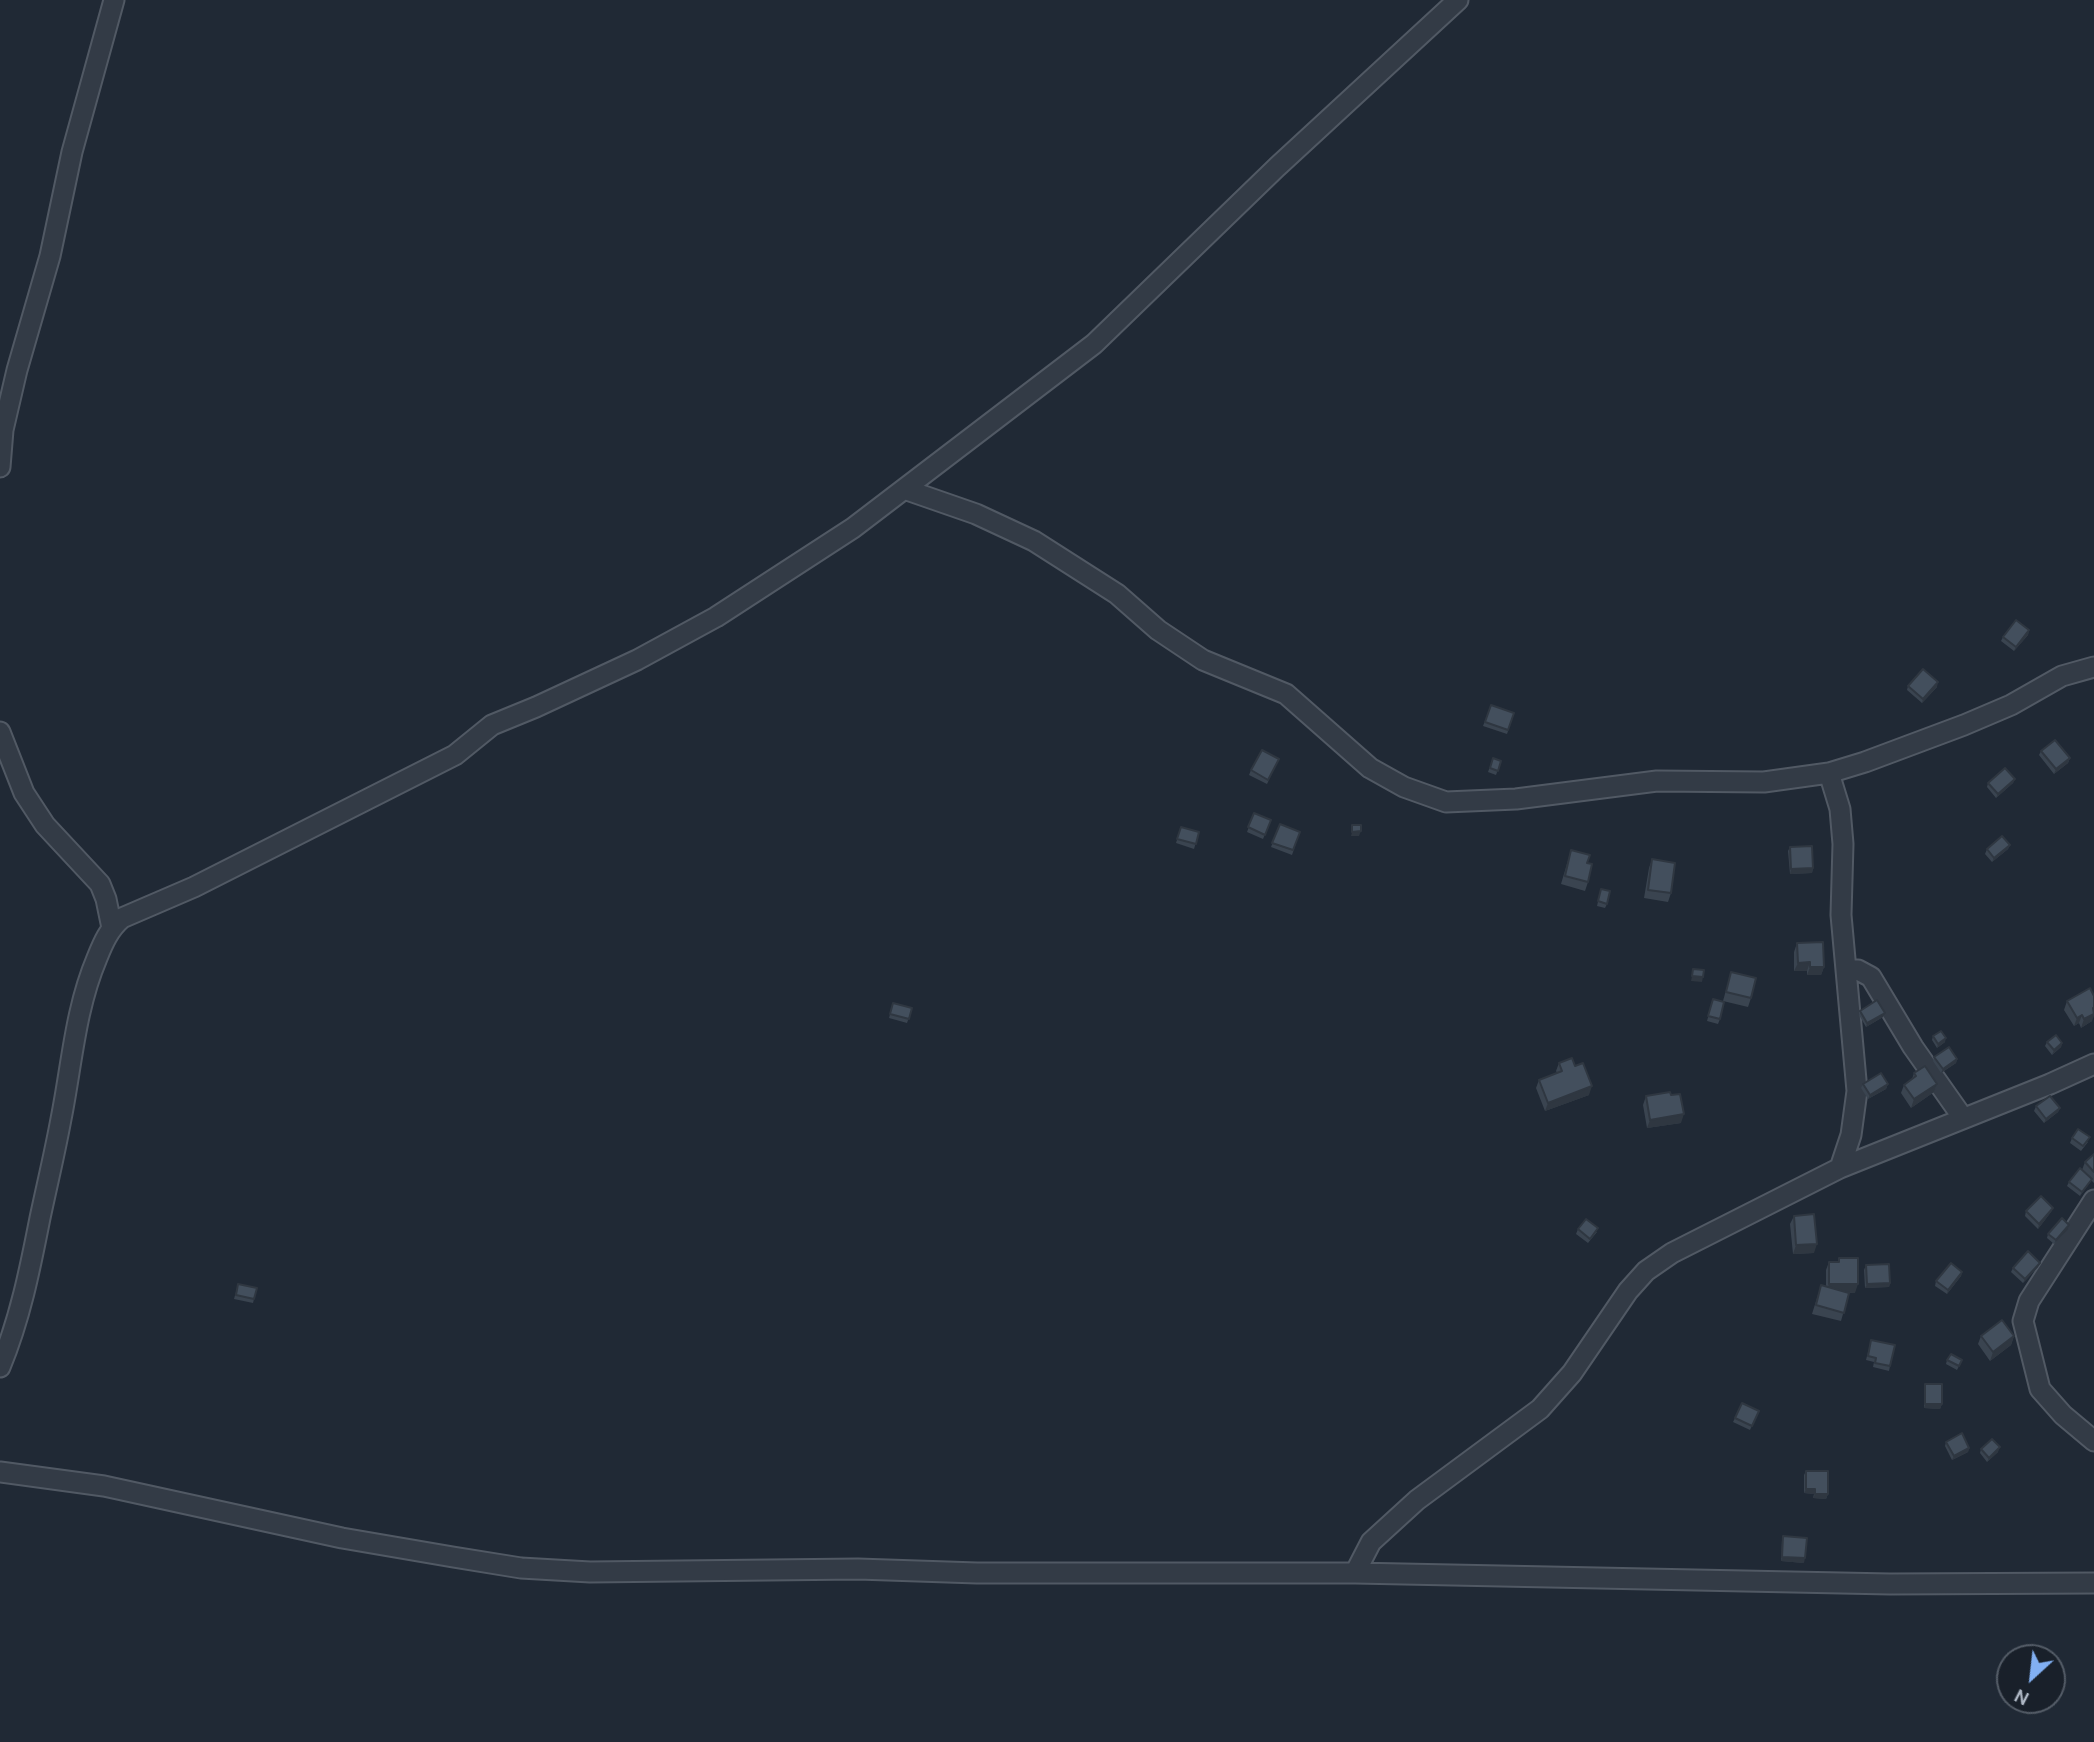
<!DOCTYPE html>
<html>
<head>
<meta charset="utf-8">
<style>
  body { margin:0 }
  #map { position:relative; width:2094px; height:1742px; overflow:hidden; background:#202935; font-family:Overpass,sans-serif }
  canvas { display:block }
  .north { position:absolute; left:1996px; top:1644px; width:70px; height:70px; box-sizing:border-box; background:#19202a; border:2px solid #545c67; border-radius:50%; rotate:207deg; font-size:19px; font-weight:700; line-height:28px; text-align:center; color:#adb6c3 }
  .north::after { content:''; display:block; margin:auto; width:24px; height:32px; background:#82b0f3; clip-path:polygon(50% 0,100% 100%,50% 72%,0 100%) }
</style>
</head>
<body>
<div id="map">
<canvas width="2094" height="1742"></canvas>
<div class="north">N</div>
</div>
<script>
const ctx = document.querySelector('canvas').getContext('2d');
ctx.lineJoin = 'round';
function strokePath(path, color, width, dash) { ctx.strokeStyle = color; ctx.lineWidth = width; ctx.lineCap = dash ? 'butt' : 'round'; ctx.setLineDash(dash || []); ctx.stroke(path); }
function fill(path, color) { ctx.fillStyle = color; ctx.fill(path, 'evenodd'); }
const minor = new Path2D(`
  M0,467L3,430L17,370L50,256L72,152L114,0
  M904,489L976,514L1034,541L1117,594L1158,630L1203,660L1286,694L1370,768L1404,787L1446,802L1516,799L1657,781L1764,782L1829,773L1865,762L1964,725L2011,705L2062,676L2094,667
  M0,732L24,793L45,825L100,884L106,899L112,928
  M1829,773L1840,809L1843,844L1841,915L1857,1091L1851,1135L1840,1168
  M1847,970H1858L1871,977L1913,1047L1963,1118
  M2094,1200L2029,1301L2023,1321L2040,1389L2063,1415L2094,1441
  M0,1367C20,1319 30,1269 40,1218C47,1185 55,1152 61,1119C72,1064 75,1010 97,958C103,943 109,929 122,918L194,887L455,755L492,725L536,707L637,660L716,617L853,528L1094,344L1277,167L1458,0
  M0,1472L104,1486L342,1538L453,1557L521,1568L590,1572L858,1569L977,1573H1355L1890,1584L2094,1583
  M1355,1573L1371,1542L1417,1500L1540,1409L1572,1373L1628,1291L1646,1271L1672,1253L1840,1168L2050,1084L2094,1064`);
strokePath(minor, '#515964', 23);
strokePath(minor, '#333b46', 19);
fill(new Path2D(`
  M2029,630L2028,635L2014,651L2001,641L2003,637Z
  M1908,686L1937,687L1922,703L1907,690Z
  M1491,705L1514,713L1507,734L1483,726Z
  M2041,751L2070,758L2068,763L2054,774L2039,755Z
  M1493,758L1501,761L1496,775L1488,772Z
  M1279,759L1267,784L1249,775L1251,770Z
  M2015,779L2013,783L1996,798L1987,787L1988,783Z
  M1254,813L1271,820L1263,839L1247,832Z
  M1280,824L1300,832L1292,855L1271,847Z
  M1181,827L1199,832L1194,849L1176,843Z
  M2010,845L2008,849L1992,862L1985,854L1987,849Z
  M1790,847L1813,868L1812,873L1790,874L1788,851Z
  M1571,850L1587,863L1588,882L1585,891L1561,884Z
  M1652,859L1671,893L1668,902L1644,898L1649,868Z
  M1601,889L1607,904L1605,908L1597,906Z
  M1797,943L1824,967L1821,975H1807V971H1794V952Z
  M1731,972L1751,998L1748,1007L1723,1001Z
  M1713,999L1720,1019L1718,1024L1707,1021Z
  M2067,1001L2092,1021L2081,1028L2079,1023L2074,1026L2064,1010Z
  M893,1003L912,1008L907,1023L889,1018Z
  M1860,1011L1883,1017L1866,1027L1859,1015Z
  M1933,1036L1945,1042L1937,1048L1932,1040Z
  M2047,1042L2062,1043L2061,1047L2052,1055L2045,1046Z
  M1934,1057L1957,1059L1956,1063L1941,1073L1933,1061Z
  M1559,1063L1575,1066L1589,1095L1545,1111L1536,1088L1539,1080L1557,1073L1556,1071Z
  M1914,1073L1937,1084L1934,1092L1911,1108L1901,1093L1904,1085L1912,1079Z
  M1863,1084H1888L1886,1089L1868,1099L1861,1088Z
  M1671,1095L1681,1123L1647,1128L1643,1105L1646,1096Z
  M2036,1106L2060,1108L2058,1112L2044,1123L2034,1111Z
  M2072,1138L2088,1142L2081,1151L2070,1143Z
  M2094,1154V1183L2091,1180L2080,1196L2067,1186L2069,1182L2082,1170L2085,1162Z
  M2053,1208L2051,1212L2038,1229L2025,1216L2026,1211Z
  M1794,1216L1814,1253L1793,1254L1790,1224Z
  M2069,1225L2068,1230L2054,1244L2047,1238L2048,1234Z
  M1578,1229L1597,1232L1588,1243L1576,1234Z
  M1839,1258L1855,1293H1849L1841,1321L1812,1314L1821,1285L1826,1286V1270L1829,1262H1838Z
  M1866,1265L1890,1283L1889,1287L1865,1288L1864,1270Z
  M2038,1267L2023,1283L2011,1272L2013,1268Z
  M1962,1272L1961,1276L1947,1294L1935,1286L1936,1281Z
  M238,1284L254,1299L253,1303L234,1299Z
  M1981,1336H2014L2011,1345L1990,1361L1978,1344Z
  M1871,1340L1890,1366L1889,1371L1873,1367L1874,1362L1866,1360Z
  M1947,1360H1962L1957,1370L1946,1364Z
  M1925,1384L1942,1404L1940,1409L1924,1408V1388Z
  M1757,1415L1750,1430L1733,1422L1735,1418Z
  M1946,1442L1969,1448L1968,1452L1952,1460L1945,1446Z
  M1981,1449L1998,1452L1987,1462L1980,1453Z
  M1806,1471L1828,1494L1826,1499L1813,1498L1814,1494L1804,1493V1475Z
  M1783,1536L1804,1563L1781,1561L1782,1540Z`), '#3a4450');
fill(new Path2D(`
  M2029,630L2028,635L2014,651L2016,647Z
  M1938,682L1937,687L1922,703L1923,699Z
  M2070,758L2068,763L2054,774L2056,769Z
  M2015,779L2013,783L1996,798L1998,794Z
  M1361,831L1359,836H1351L1352,832Z
  M2010,845L2008,849L1992,862L1994,858Z
  M1813,868L1812,873L1790,874L1791,869Z
  M1810,962L1807,971H1794L1798,963Z
  M1810,967H1824L1821,975H1807Z
  M1692,976L1703,977L1702,982L1691,981Z
  M2093,1008H2094V1016L2092,1021L2081,1028L2084,1019Z
  M1885,1013L1883,1017L1866,1027L1867,1023Z
  M2082,1015L2079,1023L2074,1026L2077,1018Z
  M1946,1038L1945,1042L1937,1048L1938,1044Z
  M2062,1043L2061,1047L2052,1055L2054,1050Z
  M1957,1059L1956,1063L1941,1073L1943,1069Z
  M1888,1084L1886,1089L1868,1099L1870,1095Z
  M1937,1084L1934,1092L1911,1108L1914,1099Z
  M1592,1086L1589,1095L1545,1111L1548,1103Z
  M2060,1108L2058,1112L2044,1123L2046,1119Z
  M1684,1114L1681,1123L1647,1128L1650,1120Z
  M2092,1179L2090,1183L2080,1196L2082,1192Z
  M2053,1208L2051,1212L2038,1229L2039,1224Z
  M2069,1225L2068,1230L2054,1244L2056,1240Z
  M1817,1244L1814,1253L1793,1254L1796,1245Z
  M2040,1263L2038,1267L2023,1283L2025,1279Z
  M1962,1272L1961,1276L1947,1294L1948,1290Z
  M1890,1283L1889,1287L1865,1288L1867,1284Z
  M1829,1284H1858L1855,1293L1826,1292Z
  M2014,1336L2011,1345L1990,1361L1993,1352Z
  M1925,1404H1942L1940,1409L1924,1408Z
  M2000,1447L1998,1452L1987,1462L1989,1458Z
  M1969,1448L1968,1452L1952,1460L1954,1456Z
  M1806,1489H1815L1814,1494L1804,1493Z
  M1815,1494H1828L1826,1499L1813,1498Z
  M1782,1557L1805,1558L1804,1563L1781,1561Z`), '#2f3741');
const building = new Path2D(`
  M2016,620L2029,630L2016,647L2003,637Z
  M1923,669L1938,682L1923,699L1908,686Z
  M1491,705L1514,713L1508,730L1485,722Z
  M2055,740L2070,758L2056,769L2041,751Z
  M1262,750L1279,759L1268,780L1251,770Z
  M1493,758L1501,761L1498,771L1490,768Z
  M2005,768L2015,779L1998,794L1988,783Z
  M1254,813L1271,820L1265,835L1248,827Z
  M1280,824L1300,832L1293,850L1272,843Z
  M1352,825H1361V831L1352,832Z
  M1181,827L1199,832L1196,844L1177,839Z
  M2002,836L2010,845L1994,858L1987,849Z
  M1812,846L1813,868L1791,869L1790,847Z
  M1571,850L1590,855L1587,863L1592,864L1588,882L1565,876Z
  M1652,859L1675,863L1671,893L1648,890Z
  M1601,889L1610,891L1607,904L1598,901Z
  M1823,942L1824,967H1810V962L1798,963L1797,943Z
  M1693,969L1704,970L1703,977L1692,976Z
  M1731,972L1756,978L1751,998L1726,992Z
  M2090,988L2094,996V1008H2093L2094,1014L2084,1019L2082,1015L2077,1018L2067,1001Z
  M1713,999L1724,1002L1720,1019L1708,1016Z
  M1877,1000L1885,1013L1867,1023L1860,1011Z
  M893,1003L912,1008L909,1019L890,1014Z
  M1941,1031L1946,1038L1938,1044L1933,1036Z
  M2056,1035L2062,1043L2054,1050L2047,1042Z
  M1949,1047L1957,1059L1943,1069L1934,1057Z
  M1572,1058L1575,1066L1583,1063L1592,1086L1548,1103L1539,1080L1562,1071L1559,1063Z
  M1925,1066L1937,1084L1914,1099L1904,1085L1916,1076L1914,1073Z
  M1881,1073L1888,1084L1870,1095L1863,1084Z
  M1670,1092L1671,1095L1680,1094L1684,1114L1650,1120L1646,1096Z
  M2050,1096L2060,1108L2046,1119L2036,1106Z
  M2078,1129L2090,1137L2083,1146L2072,1138Z
  M2094,1154V1172L2085,1162Z
  M2080,1168L2092,1179L2082,1192L2069,1182Z
  M2041,1196L2053,1208L2039,1224L2026,1211Z
  M1814,1214L1817,1244L1796,1245L1794,1216Z
  M2062,1218L2069,1225L2056,1240L2048,1234Z
  M1586,1219L1598,1228L1590,1239L1578,1229Z
  M2028,1251L2040,1263L2025,1279L2013,1268Z
  M1839,1258H1858V1284H1829V1262H1839Z
  M1951,1263L1962,1272L1948,1290L1936,1281Z
  M1889,1264L1890,1283L1867,1284L1866,1265Z
  M238,1284L257,1288L254,1299L236,1295Z
  M1821,1285L1849,1293L1844,1313L1816,1305Z
  M2002,1320L2014,1336L1993,1352L1981,1336Z
  M1871,1340L1895,1345L1890,1366L1875,1363L1876,1358L1868,1356Z
  M1951,1354L1962,1360L1959,1366L1947,1360Z
  M1925,1384H1942V1404H1925Z
  M1742,1403L1759,1411L1752,1426L1735,1418Z
  M1962,1433L1969,1448L1954,1456L1946,1442Z
  M1992,1439L2000,1447L1989,1458L1981,1449Z
  M1806,1471H1828V1494H1815V1489H1806Z
  M1783,1536L1807,1538L1805,1558L1782,1557Z`);
fill(building, '#434f5d');
strokePath(building, '#2f3741', 2);
</script>
</body>
</html>
